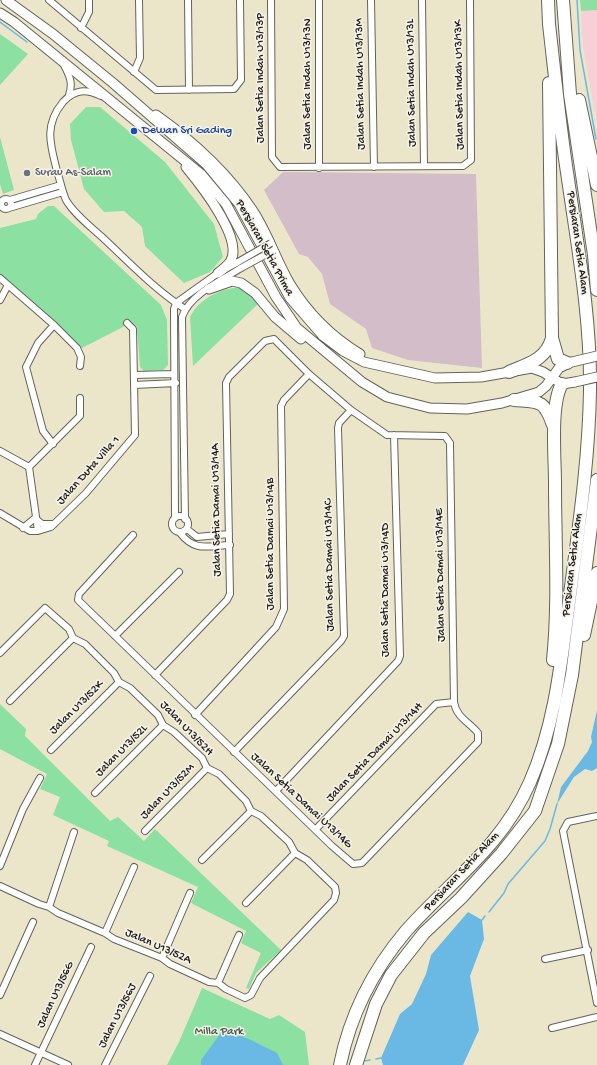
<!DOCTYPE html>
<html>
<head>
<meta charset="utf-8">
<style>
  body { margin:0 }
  canvas { display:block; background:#ebe6ca }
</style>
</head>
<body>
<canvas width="597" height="1065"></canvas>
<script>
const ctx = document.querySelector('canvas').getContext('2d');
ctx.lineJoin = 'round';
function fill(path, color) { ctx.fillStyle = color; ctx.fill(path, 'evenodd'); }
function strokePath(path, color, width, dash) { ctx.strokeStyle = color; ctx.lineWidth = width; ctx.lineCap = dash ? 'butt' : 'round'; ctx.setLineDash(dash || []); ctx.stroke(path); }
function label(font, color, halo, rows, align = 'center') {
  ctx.font = font + ' "Gochi Hand",sans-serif'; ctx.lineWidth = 3; ctx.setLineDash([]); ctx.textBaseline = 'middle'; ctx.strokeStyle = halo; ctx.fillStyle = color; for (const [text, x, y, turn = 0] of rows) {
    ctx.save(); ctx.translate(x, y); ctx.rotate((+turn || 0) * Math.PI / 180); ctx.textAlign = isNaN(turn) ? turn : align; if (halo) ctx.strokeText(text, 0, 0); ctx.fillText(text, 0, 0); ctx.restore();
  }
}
fill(new Path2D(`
  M597,10V124L583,46L581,11Z`), '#f7cfd4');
fill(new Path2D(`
  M283,172L476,174L482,368L408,360L372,348L366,329L330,304L322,274L308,257L299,254L264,190Z`), '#d2bdc8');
fill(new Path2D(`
  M580,0H597V10L581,11Z
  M0,34L28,54L0,85Z
  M86,107H100L165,162L214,224L223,257L210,272L184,283L145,246L142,227L124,211L104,212L84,189L71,140L70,124Z
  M0,137L14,190L3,194L0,184Z
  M48,206H54L161,305L167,320L168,365L163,370L144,371L140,367L137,327L128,320L123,327L80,349L69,336L0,274V228L36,219L38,214Z
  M240,287L250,294L258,304L193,366L190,317C200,298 220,289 240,287Z
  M0,704L26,729L25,736L110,821L118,817L144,841L155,829L281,950L256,973L249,989L246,988L261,953L241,943L246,931L191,903L198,887L107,846L109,841L53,815L60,797L40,789L47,774L0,749Z
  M202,988L270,1019L279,1015L305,1032L309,1065H167L179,1042Z`), '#8be0a2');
fill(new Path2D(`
  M597,710V768L592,771L585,769L574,777L557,804L561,787L588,751L592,742L591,737Z
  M468,912L482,920L484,939L470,976L479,1030L463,1065H383L381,1058L400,1014L412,1004L426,974L431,955Z
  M223,1030L249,1039L277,1053L283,1065H201V1060Z`), '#69b9e4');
strokePath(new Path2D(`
  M577,0L580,50L596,139
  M0,22L27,42
  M489,912L504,893L508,884L545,841L550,829L557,804
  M482,920L485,916
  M376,1059L381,1058
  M364,1061L370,1060`), '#69b9e4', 1.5);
const street = new Path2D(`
  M49,0L156,90L234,89L241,80L240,0
  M188,0L189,90
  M271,0L272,157L280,167L463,166L471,160L470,0
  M371,0L374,167
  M422,0L424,166
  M81,28L89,12V0
  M64,65C70,77 73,83 69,95
  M134,72L140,58L139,0
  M101,96C86,89 75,89 63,102C44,125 50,144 57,171C60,180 62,191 66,200C74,214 90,226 102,237C128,261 155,290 185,309
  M319,168V0
  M1 204a5 5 0 1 1 10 0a5 5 0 1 1-10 0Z
  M10,200L61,185
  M9,208L63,192
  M0,278L54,325L77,348L81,357L80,366
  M0,300L8,285
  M134,375L173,374
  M134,385L176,383
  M53,444L43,431L26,367L38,343L54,325
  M0,451L29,467
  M29,467L80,416V398
  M29,467L38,531
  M0,513L30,531H38L51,527L86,493L135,435L133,329L127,323
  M172 524a8 8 0 1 1 16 0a8 8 0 1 1-16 0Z
  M175,518L174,309L176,303L218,273L238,262
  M185,519L182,317C190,294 222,280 241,268
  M23,528L35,518L42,524H54
  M187,529L197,537L229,534
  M180,533C195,552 207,546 230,545
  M133,535L79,594L78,600L332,846L353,864L362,863L478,742V733C469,722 456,717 454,702L450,443L445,436L387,435L351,410L309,374L274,339L265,341L229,377L226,383L230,594L227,600L155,675
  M115,636L179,572
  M0,653L45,608L69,629L73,638L85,644L114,673L119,682L130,688L158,715L163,725L174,732L202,758L207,768L219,774L246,801L251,811L261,816L289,842L295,853L307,860L335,887L336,893L334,900L260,978L251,995L245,998L226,989L218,983L209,982L170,964L162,958L114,939L105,933L58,913L49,907L39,904L0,886
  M10,701L73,638
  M195,715L276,627L284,609L281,406L284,400L309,374
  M51,750L119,682
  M234,752L341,641L344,636L338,428L339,423L351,410
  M276,791L398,661L400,656L394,435
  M95,793L163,725
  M597,816L568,822L563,831L597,1003
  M316,829L436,704L454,702
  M145,831L207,768
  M202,860L251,811
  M0,866L23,809L40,778
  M246,903L295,853
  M49,907L74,832
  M105,933L134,867
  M162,958L190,893
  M545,959L588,950
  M218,983L239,935
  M0,995L33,922
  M552,1028L597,1017
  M0,1034L68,1065
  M35,1065L91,947
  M105,1065L150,976`);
const secondary = new Path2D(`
  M6,0L53,34L113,83L206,164L239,204L290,298L323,336L343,351L364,362L435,378L481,377L532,368L543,372L562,384L575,382
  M0,13L14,22L201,174L226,204L276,297L297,328L362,382L387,397L430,408L467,409L502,403L539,392L546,386L559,368L571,362
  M156,115C194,142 227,172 253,211C268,234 276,260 290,284C307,312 332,337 360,354
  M186,167C200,184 245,240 230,262C227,266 222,270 218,273
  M209,289L232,281L241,283L255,293L275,317L301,339`);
const highway = new Path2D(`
  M563,0L570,94L594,255L597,290
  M549,83L552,338L558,359L567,363
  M579,100L597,185
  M509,372C528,364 546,360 552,338
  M514,400C539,402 544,399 553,425
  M584,635L597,573
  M553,660C559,601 555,542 555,483C555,457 550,404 562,384
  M340,1065C350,1015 373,970 406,931C451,880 501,848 530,782C555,725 561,663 569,602C578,532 589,461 590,390C591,319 578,249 568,179C560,128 555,76 549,24L548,0
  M356,1065L376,1004L391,975L424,933L461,898L501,854L535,811L558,744L572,675L597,480`);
strokePath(street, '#646359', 8);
strokePath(secondary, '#646359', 11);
strokePath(highway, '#646359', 14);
strokePath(street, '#fff', 6);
strokePath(secondary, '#fff', 9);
strokePath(highway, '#fff', 12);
const streetBridge = new Path2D(`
  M238,262L271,243
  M241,268L274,250`);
const secondaryBridge = new Path2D(`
  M572,362L597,356
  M575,382L597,377`);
strokePath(streetBridge, '#646359', 8, []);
strokePath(secondaryBridge, '#646359', 11, []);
strokePath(streetBridge, '#fff', 6);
strokePath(secondaryBridge, '#fff', 9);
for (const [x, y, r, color] of [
  [134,131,4,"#1a4fb4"],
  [27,173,4,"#6b7280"]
]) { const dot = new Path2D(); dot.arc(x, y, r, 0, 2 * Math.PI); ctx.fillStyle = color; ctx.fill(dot); strokePath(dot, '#f7f3e8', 1.5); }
label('12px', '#1c1c1c', '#f7f3e8', [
  ["Jalan Setia Indah U13/13P",261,78,-90],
  ["Jalan Setia Indah U13/13L",412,83,-91],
  ["Jalan Setia Indah U13/13N",308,84,-90],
  ["Jalan Setia Indah U13/13M",361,84,-91],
  ["Jalan Setia Indah U13/13K",460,85,-91],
  ["Persiaran Setia Alam",577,243,82],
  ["Persiaran Setia Prima",264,248,61],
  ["Jalan Duta Villa 1",89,471,-48],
  ["Jalan Setia Damai U13/14A",217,510,-91],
  ["Jalan Setia Damai U13/14B",271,544,-90],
  ["Jalan Setia Damai U13/14C",330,565,-91],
  ["Persiaran Setia Alam",573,565,-83],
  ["Jalan Setia Damai U13/14E",441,575,-91],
  ["Jalan Setia Damai U13/14D",386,590,-90],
  ["Jalan U13/52K",77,708,-45],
  ["Jalan U13/52H",186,729,46],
  ["Jalan U13/52L",122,751,-45],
  ["Jalan Setia Damai U13/14H",375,753,-46],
  ["Jalan U13/52M",168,792,-46],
  ["Jalan Setia Damai U13/14G",301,801,43],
  ["Persiaran Setia Alam",462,872,-47],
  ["Jalan U13/52A",158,947,24],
  ["Jalan U13/56G",56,995,-65],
  ["Jalan U13/56J",118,1016,-63]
]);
label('12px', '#164399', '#f7f3e8', [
  ["Dewan Sri Gading",142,131]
], 'left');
label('12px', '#5b616d', '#f7f3e8', [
  ["Surau As-Salam",35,173]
], 'left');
label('12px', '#3d5744', '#f7f3e8', [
  ["Milla Park",219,1032]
]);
</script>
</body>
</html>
